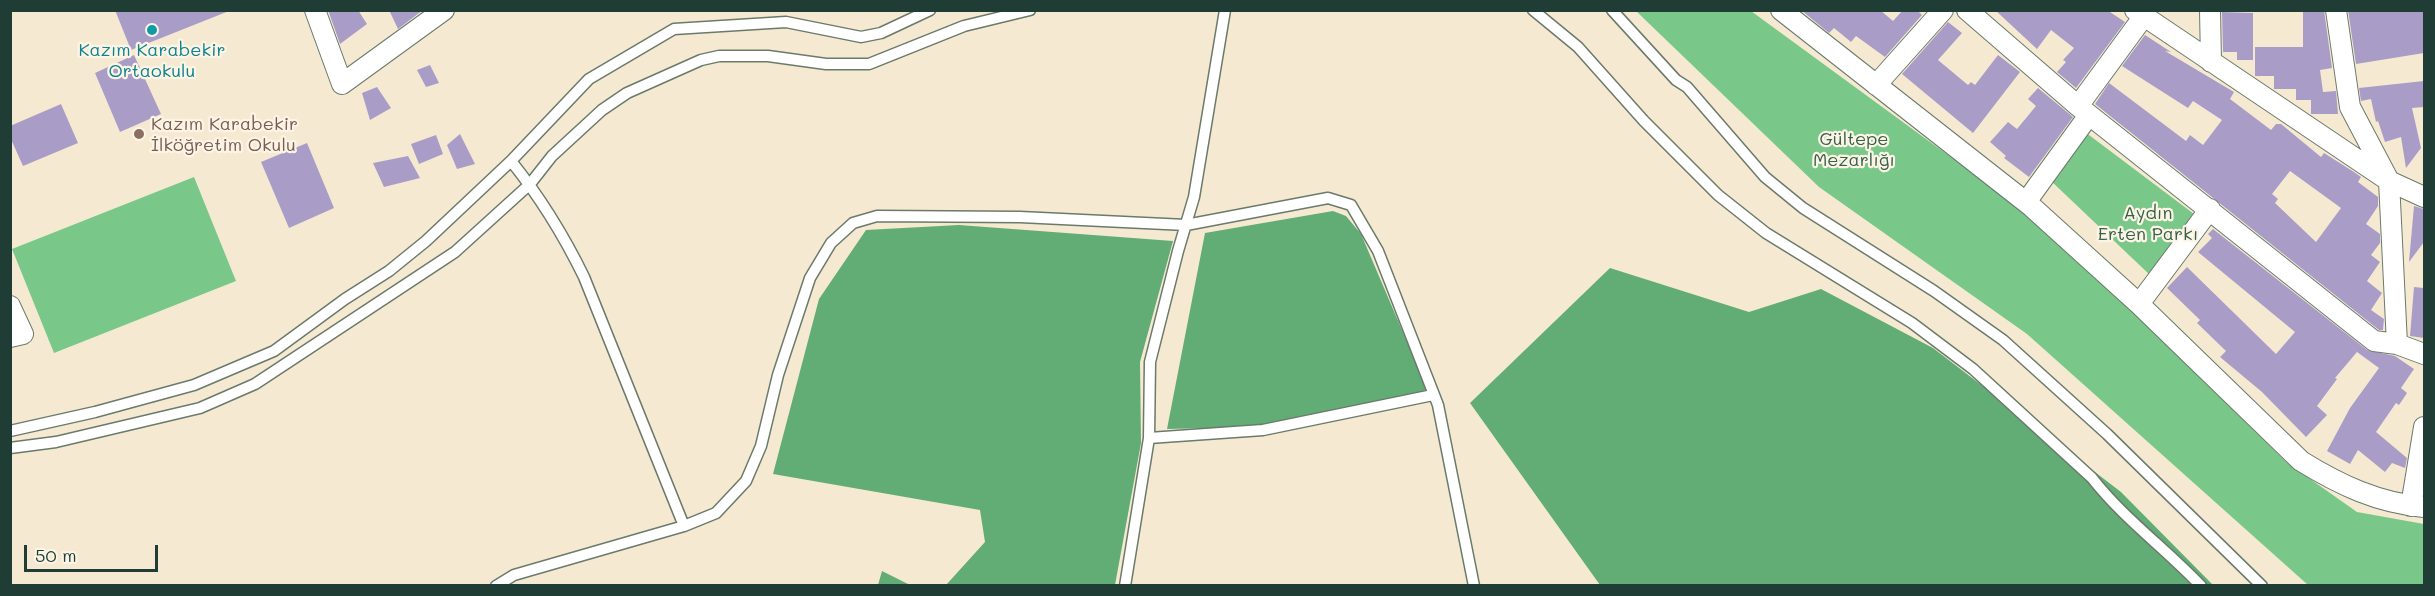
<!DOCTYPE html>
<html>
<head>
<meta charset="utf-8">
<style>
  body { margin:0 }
  #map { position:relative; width:2435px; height:596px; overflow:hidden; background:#f5ead1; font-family:Mali,sans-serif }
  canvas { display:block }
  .frame { position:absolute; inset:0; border:12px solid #1f3d34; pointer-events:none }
  .scale { position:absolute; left:24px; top:545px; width:134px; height:27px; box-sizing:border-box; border:3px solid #1f3d34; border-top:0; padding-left:8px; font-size:18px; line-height:21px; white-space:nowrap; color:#1f3d34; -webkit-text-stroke:4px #fcf5e5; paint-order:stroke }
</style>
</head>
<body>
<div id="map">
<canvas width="2435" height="596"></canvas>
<div class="frame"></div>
<div class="scale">50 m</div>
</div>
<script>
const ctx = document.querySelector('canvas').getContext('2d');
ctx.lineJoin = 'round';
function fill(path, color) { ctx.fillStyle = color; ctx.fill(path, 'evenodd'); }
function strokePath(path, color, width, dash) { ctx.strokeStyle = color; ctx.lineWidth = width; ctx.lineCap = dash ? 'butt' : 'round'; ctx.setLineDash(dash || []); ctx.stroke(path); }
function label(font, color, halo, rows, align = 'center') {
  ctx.font = font + ' Mali,sans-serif'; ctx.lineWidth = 4.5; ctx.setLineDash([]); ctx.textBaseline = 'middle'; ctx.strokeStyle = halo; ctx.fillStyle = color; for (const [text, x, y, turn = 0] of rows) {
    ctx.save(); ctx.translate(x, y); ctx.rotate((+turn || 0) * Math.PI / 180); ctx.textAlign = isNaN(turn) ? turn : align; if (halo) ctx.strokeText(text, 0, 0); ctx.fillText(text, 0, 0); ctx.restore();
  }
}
fill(new Path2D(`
  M1636,11H1751L2045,226L2286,462L2357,512L2424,524V585H2308L2027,334L1819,187Z
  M2085,132L2198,217L2151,276L2050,180Z
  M194,177L236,281L54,353L12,249Z`), '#79c889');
fill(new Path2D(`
  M1333,211L1346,216L1361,234L1428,391L1257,427L1167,429L1205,233Z
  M959,225L1173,241L1140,362L1141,443L1115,585H946L985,542L980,510L773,474L819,299L866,230Z
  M1610,268L1749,312L1821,289L1933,348L2121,492L2213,585H1600L1470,403Z
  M882,571L910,585H878Z`), '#62ac75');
fill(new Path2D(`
  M115,10H229V11L131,50Z
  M328,10H358L367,24L340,44Z
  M389,10H423L398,29Z
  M1801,10H1880L1893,21L1903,10H1917L1922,15L1885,57L1856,36L1851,42L1834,28L1829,33Z
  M1995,10H2107L2125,22L2076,88L2057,72L2066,62L2063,60L2074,48L2051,30L2037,49Z
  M2303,10H2324L2332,68L2320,70L2323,92L2336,91L2338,114H2311V100H2296V89H2274V76H2255V47H2303Z
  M2348,10H2424V53L2356,64Z
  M2222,12L2253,13V60H2237V52H2223Z
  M1948,22L1962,33L1938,60L1968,85L1971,82L1975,85L1998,55L2020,72L1973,133L1902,74Z
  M2145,35L2171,52L2165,51L2234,92L2230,99L2271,130L2276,124H2281L2321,157L2324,153L2354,172L2361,177L2358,182L2378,197V206L2366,224L2380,234V243L2371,255L2380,262L2367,281L2382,293L2371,310L2384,319L2383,330H2379L2095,104L2109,83L2186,141L2190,135L2203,145L2222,120L2193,101L2188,108L2122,66ZM2290,171L2341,208L2316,242L2275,203L2278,199L2272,194Z
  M134,55L161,114L120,132L95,73Z
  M430,65L439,83L426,87L417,70Z
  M2424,81V107L2412,108L2421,148L2406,168L2401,137L2385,142L2378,121L2376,122L2371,99L2361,101L2359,88Z
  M377,87L391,108L370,120L362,93Z
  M2038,88L2073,117L2029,177L2004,158L2006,156L1990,142L2008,122L2017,129L2036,106L2028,99Z
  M61,104L78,143L23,166L10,137V126Z
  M460,134L475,164L457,169L447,145Z
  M436,135L443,154L419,164L411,144Z
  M307,143L334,208L289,228L261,162Z
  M408,156L420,178L384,187L373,163Z
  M2414,206L2424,209V242L2409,262Z
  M2213,229L2367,350L2395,356L2414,369L2401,388L2407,393L2399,405L2396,403L2376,432L2407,458L2405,468L2392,463L2385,472L2358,450L2350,464L2327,451L2350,408L2379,368L2357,352L2335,378L2337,379L2317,406L2327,415L2306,437L2262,392L2220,357L2226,351L2197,323L2200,320L2167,288L2187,267L2276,354L2295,332L2198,252L2212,238L2208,234Z
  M2414,287L2424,288V338L2410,336Z`), '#a99dc8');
const service = new Path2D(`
  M1533,10L1578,47L1644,121L1718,195L1766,233L1912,323L1973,369L2092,478C2123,518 2166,549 2201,586
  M1612,10L1676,80L1687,87L1765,177L1803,208L1934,291L2003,340L2107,434L2262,586
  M511,161C540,197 564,236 584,277L684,526
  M10,431L95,412L194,385L274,351L345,299L389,271L426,241L511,161L589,79L674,29L786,22L861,37L881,33L930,10
  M1149,438L1263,430L1433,395
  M10,448L56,442L200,408L255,384L455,252L530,184L552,156L602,110L627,93L701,60L719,56H768L826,64H869L964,26L1030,10
  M496,586L514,575L684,526L716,513L746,481L761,446L778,375L810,278L831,243L853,223L877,216L1020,217L1186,225L1328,198L1351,205L1378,251L1438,405L1474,586
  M1125,586L1149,438L1150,362L1178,251L1194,197L1225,10`);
const minor = new Path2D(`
  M315,10L342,84L444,10
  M1781,10L2032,207L2139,304L2301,461C2340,485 2378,503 2424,507
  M1967,10L2078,106L2374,341L2397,344L2424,354
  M2135,10L2389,181L2424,197
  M2210,10L2211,62
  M2336,10L2350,107L2389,181L2397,344
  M1876,85L1943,10
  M2078,106L2144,16
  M2026,202L2089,115
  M2139,304L2210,209
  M10,306L23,334L10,337
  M2411,506L2424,427`);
strokePath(service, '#6a7a6b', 13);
strokePath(minor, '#6a7a6b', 22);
strokePath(service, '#fff', 10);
strokePath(minor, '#fff', 20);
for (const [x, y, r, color] of [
  [152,30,6,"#0f9aa8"],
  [139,134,6,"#8d6e63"]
]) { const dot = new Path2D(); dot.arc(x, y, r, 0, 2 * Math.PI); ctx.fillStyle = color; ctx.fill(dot); strokePath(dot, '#fcf5e5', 2); }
label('18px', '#0d838f', '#fcf5e5', [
  ["Kazım Karabekir",152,50],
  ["Ortaokulu",152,71]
]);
label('18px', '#785e54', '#fcf5e5', [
  ["Kazım Karabekir",151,124],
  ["İlköğretim Okulu",151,145]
], 'left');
label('18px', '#366049', '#fcf5e5', [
  ["Gültepe",1854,139],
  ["Mezarlığı",1854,160],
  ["Aydın",2148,213],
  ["Erten Parkı",2148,234]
]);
</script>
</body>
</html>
